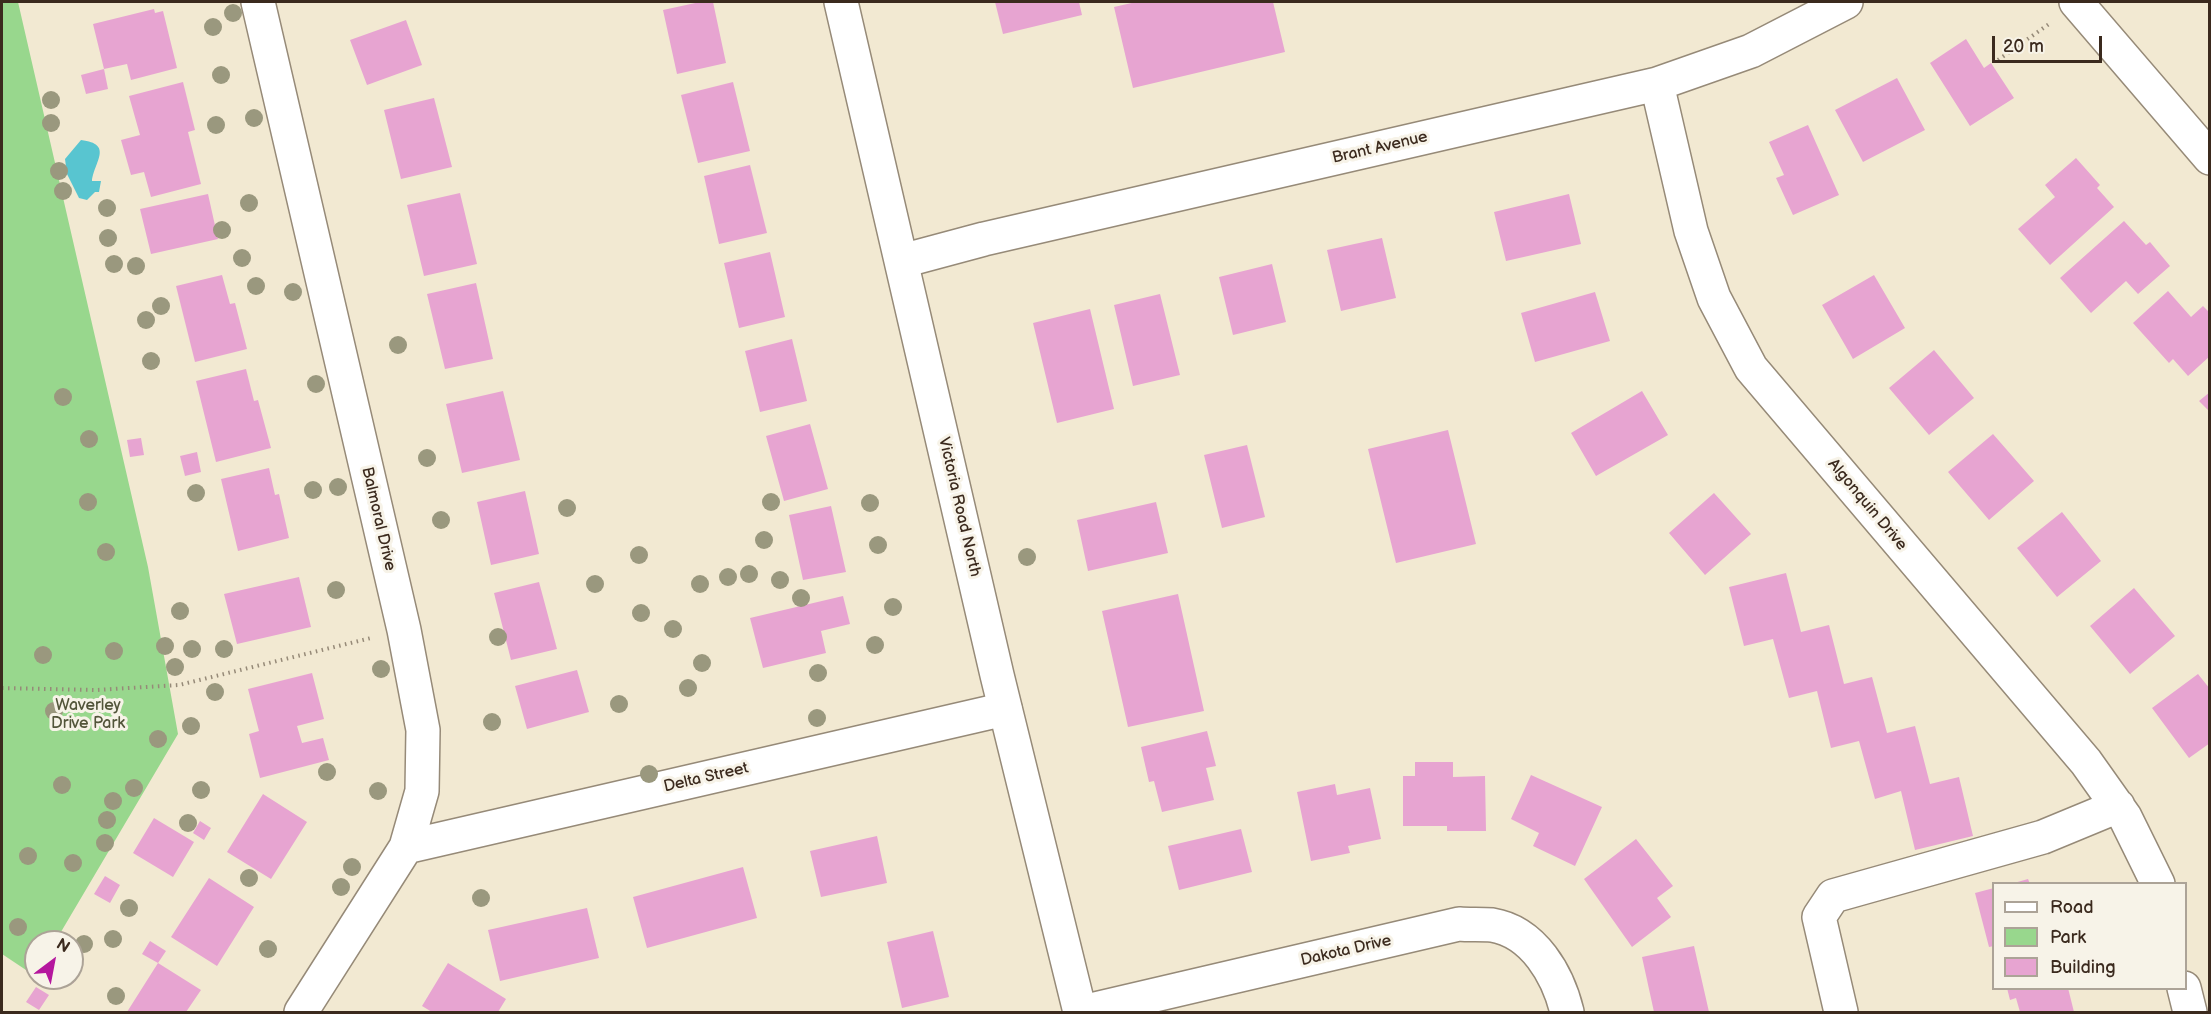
<!DOCTYPE html>
<html>
<head>
<meta charset="utf-8">
<style>
  body { margin:0 }
  #map { position:relative; width:2211px; height:1014px; overflow:hidden; background:#f2e9d2; font-family:"Balsamiq Sans",sans-serif }
  canvas { display:block }
  .frame { position:absolute; inset:0; border:3px solid #3b2a1e; pointer-events:none }
  .legend { position:absolute; left:1992px; top:882px; width:195px; height:108px; box-sizing:border-box; background:#f7f3e8; border:2px solid #aca397; margin:0; padding:8px 10px; list-style:none; font-size:18px; color:#3b2a1e }
  .legend li { display:flex; align-items:center; gap:12px; height:30px }
  .legend b { width:30px; border:2px solid #aca397 }
  .north { position:absolute; left:24px; top:930px; width:60px; height:60px; box-sizing:border-box; background:#f7f3e8; border:2px solid #aca397; border-radius:50%; rotate:32deg; font-size:16px; font-weight:700; line-height:24px; text-align:center; color:#3b2a1e }
  .north::after { content:''; display:block; margin:auto; width:21px; height:27px; background:#b5179e; clip-path:polygon(50% 0,100% 100%,50% 72%,0 100%) }
  .scale { position:absolute; left:1992px; top:36px; width:110px; height:27px; box-sizing:border-box; border:3px solid #3b2a1e; border-top:0; padding-left:8px; font-size:18px; line-height:21px; white-space:nowrap; color:#3b2a1e; -webkit-text-stroke:4px #f7f3e8; paint-order:stroke }
</style>
</head>
<body>
<div id="map">
<canvas width="2211" height="1014"></canvas>
<div class="frame"></div>
<ul class="legend">
<li><b style="height:8px;background:#fff"></b>Road</li>
<li><b style="height:16px;background:#98d78d"></b>Park</li>
<li><b style="height:16px;background:#e7a4d1"></b>Building</li>
</ul>
<div class="north">N</div>
<div class="scale">20 m</div>
</div>
<script>
const ctx = document.querySelector('canvas').getContext('2d');
ctx.lineJoin = 'round';
function fill(path, color) { ctx.fillStyle = color; ctx.fill(path, 'evenodd'); }
function strokePath(path, color, width, dash) { ctx.strokeStyle = color; ctx.lineWidth = width; ctx.lineCap = dash ? 'butt' : 'round'; ctx.setLineDash(dash || []); ctx.stroke(path); }
function label(font, color, halo, rows, align = 'center') {
  ctx.font = font + ' "Balsamiq Sans",sans-serif'; ctx.lineWidth = 6; ctx.setLineDash([]); ctx.textBaseline = 'middle'; ctx.strokeStyle = halo; ctx.fillStyle = color; for (const [text, x, y, turn = 0] of rows) {
    ctx.save(); ctx.translate(x, y); ctx.rotate((+turn || 0) * Math.PI / 180); ctx.textAlign = isNaN(turn) ? turn : align; if (halo) ctx.strokeText(text, 0, 0); ctx.fillText(text, 0, 0); ctx.restore();
  }
}
fill(new Path2D(`
  M2,2H18L148,567L178,734L55,942H36L35,976L2,954Z`), '#98d78d');
fill(new Path2D(`
  M81,140C114,144 94,162 92,181H101L99,192H95L87,200L79,198L67,174L65,159Z`), '#58c5d0');
fill(new Path2D(`
  M700,2H713L726,63L677,74L663,10Z
  M995,2H1079L1082,15L1003,34Z
  M1136,2H1273L1285,52L1133,88L1114,7Z
  M154,9L155,13L163,11L177,68L131,80L127,64L104,69L108,89L86,94L81,75L104,69L93,24Z
  M406,20L422,65L367,85L350,40Z
  M1966,39L1984,68L1991,63L2014,98L1970,126L1930,63Z
  M1897,78L1925,130L1863,162L1835,110Z
  M183,82L195,130L188,132L201,184L151,197L144,172L131,175L121,140L140,135L129,96Z
  M733,82L750,151L698,163L681,95Z
  M434,98L452,167L401,179L384,110Z
  M1808,125L1839,195L1793,215L1776,178L1784,175L1769,142Z
  M2076,158L2100,185L2097,188L2114,207L2050,265L2018,229L2055,197L2045,185Z
  M750,165L767,233L719,244L704,176Z
  M460,193L477,264L424,276L407,205Z
  M208,194L218,239L151,254L140,209Z
  M1569,194L1581,244L1506,261L1494,212Z
  M2124,221L2146,245L2150,242L2170,266L2138,294L2126,281L2091,313L2060,278Z
  M1382,238L1396,298L1341,311L1327,250Z
  M770,252L785,317L739,328L724,263Z
  M1272,264L1286,322L1233,335L1219,277Z
  M222,275L230,304L235,303L247,349L195,362L176,286Z
  M1874,275L1905,328L1853,359L1822,305Z
  M476,283L493,359L445,369L427,294Z
  M2168,291L2191,317L2203,306L2210,313V356L2188,376L2173,359L2169,363L2133,323Z
  M1595,292L1610,341L1535,362L1521,313Z
  M1160,294L1180,375L1133,386L1114,305Z
  M1090,309L1114,409L1057,423L1033,323Z
  M792,339L807,401L760,412L745,351Z
  M1934,350L1974,398L1929,435L1889,388Z
  M246,369L254,401L258,400L271,448L216,462L196,381Z
  M503,391L520,460L462,473L446,404Z
  M1642,391L1668,435L1596,476L1571,433Z
  M2210,392V412L2199,401Z
  M810,424L828,489L784,501L766,436Z
  M1448,430L1476,544L1396,563L1368,449Z
  M1993,434L2034,481L1989,520L1948,472Z
  M141,438L144,455L130,457L127,440Z
  M1247,445L1265,517L1222,528L1204,455Z
  M197,452L201,472L185,476L180,456Z
  M269,468L275,495L279,494L289,538L238,551L221,479Z
  M525,491L539,554L491,565L477,502Z
  M1714,493L1751,534L1705,575L1669,533Z
  M1156,502L1168,553L1088,571L1077,520Z
  M831,506L846,572L803,580L789,515Z
  M2062,512L2101,561L2057,597L2017,548Z
  M1786,573L1801,632L1829,625L1844,684L1872,677L1887,733L1915,726L1930,784L1959,777L1973,836L1915,850L1901,791L1875,799L1859,741L1831,748L1817,691L1789,698L1773,639L1744,646L1729,587Z
  M299,577L311,627L237,644L224,594Z
  M539,582L557,649L511,660L494,593Z
  M2134,588L2175,636L2130,674L2090,626Z
  M1178,594L1204,711L1128,727L1102,611Z
  M843,596L850,624L821,631L826,653L763,668L750,618Z
  M577,670L589,712L527,729L515,686Z
  M312,673L324,719L297,726L302,743L323,738L329,760L260,778L249,734L259,731L248,689Z
  M2198,674L2210,689V743L2189,758L2152,708Z
  M1207,731L1216,766L1206,768L1214,800L1162,812L1154,781L1149,782L1141,747Z
  M1415,762H1453V777L1485,776L1486,831H1447V826H1403V776H1415Z
  M1531,775L1602,807L1575,866L1533,846L1539,833L1511,819Z
  M1335,784L1337,795L1370,788L1381,839L1348,846L1350,853L1311,861L1297,792Z
  M263,794L307,822L271,879L227,852Z
  M154,818L194,842L173,877L133,853Z
  M200,821L211,828L204,840L193,833Z
  M1241,829L1252,872L1179,890L1168,846Z
  M877,836L887,883L821,897L810,851Z
  M1636,839L1673,886L1657,898L1671,917L1632,947L1584,879Z
  M743,867L757,918L647,948L633,897Z
  M105,876L120,885L110,903L94,894Z
  M209,878L254,907L217,966L171,937Z
  M2028,879L2030,884H2014V883Z
  M1994,888V946L1989,947L1975,893Z
  M587,908L599,958L500,981L488,930Z
  M933,931L949,997L902,1008L887,942Z
  M150,941L166,951L158,963L142,954Z
  M1694,946L1709,1012H1654L1642,957Z
  M158,963L201,990L186,1012H127Z
  M448,963L506,999L498,1012H432L422,1006Z
  M49,978H73L74,983L50,987Z
  M36,987L49,995L39,1010L26,1002Z
  M2007,988H2068L2074,1012H2020L2016,998L2010,1000Z`), '#e7a4d1');
const minor = new Path2D(`
  M258,2L404,630L423,730L422,791L406,847L301,1012
  M2076,2L2210,158
  M1657,84L1691,231L1714,298L1751,368L2086,762L2125,817L2158,884
  M902,261L984,239L1657,84L1751,51L1846,2
  M406,847L1005,709
  M2184,988L2190,1012
  M1082,1012L1459,924C1469,925 1481,924 1492,925C1534,932 1558,975 1567,1012
  M1841,1012L1819,917L1833,896L2043,837L2118,806`);
const major = new Path2D(`
  M841,2L997,675L1080,1012`);
strokePath(minor, '#968a78', 36);
strokePath(major, '#968a78', 36);
strokePath(new Path2D(`
  M1998,60L2049,24
  M2,688L96,690L179,685L371,638`), '#968a78', 4, [1.5, 4.5]);
strokePath(minor, '#fff', 33);
strokePath(major, '#fff', 33);
ctx.fillStyle = '#9a987e';
for (const [x, y] of [
  [233,13],
  [213,27],
  [221,75],
  [51,100],
  [254,118],
  [51,123],
  [216,125],
  [59,171],
  [63,191],
  [249,203],
  [107,208],
  [222,230],
  [108,238],
  [242,258],
  [114,264],
  [136,266],
  [256,286],
  [293,292],
  [161,306],
  [146,320],
  [398,345],
  [151,361],
  [316,384],
  [63,397],
  [89,439],
  [427,458],
  [338,487],
  [313,490],
  [196,493],
  [88,502],
  [771,502],
  [870,503],
  [567,508],
  [441,520],
  [764,540],
  [878,545],
  [106,552],
  [639,555],
  [1027,557],
  [749,574],
  [728,577],
  [780,580],
  [595,584],
  [700,584],
  [336,590],
  [801,598],
  [893,607],
  [180,611],
  [641,613],
  [673,629],
  [498,637],
  [875,645],
  [165,646],
  [192,649],
  [224,649],
  [114,651],
  [43,655],
  [702,663],
  [175,667],
  [381,669],
  [818,673],
  [688,688],
  [215,692],
  [619,704],
  [54,711],
  [817,718],
  [492,722],
  [191,726],
  [158,739],
  [327,772],
  [649,774],
  [62,785],
  [134,788],
  [201,790],
  [378,791],
  [113,801],
  [107,820],
  [188,823],
  [105,843],
  [28,856],
  [73,863],
  [352,867],
  [249,878],
  [341,887],
  [481,898],
  [129,908],
  [18,927],
  [113,939],
  [84,944],
  [268,949],
  [116,996]
]) { ctx.beginPath(); ctx.arc(x, y, 9, 0, 2 * Math.PI); ctx.fill(); }
label('16px', '#3b2a1e', '#f7f3e8', [
  ["Brant Avenue",1380,148,-13],
  ["Algonquin Drive",1867,505,50],
  ["Victoria Road North",959,507,77],
  ["Balmoral Drive",378,519,77],
  ["Delta Street",706,778,-13],
  ["Dakota Drive",1346,951,-13]
]);
label('16px', '#52553a', '#f7f3e8', [
  ["Waverley",88,706],
  ["Drive Park",88,724]
]);
</script>
</body>
</html>
